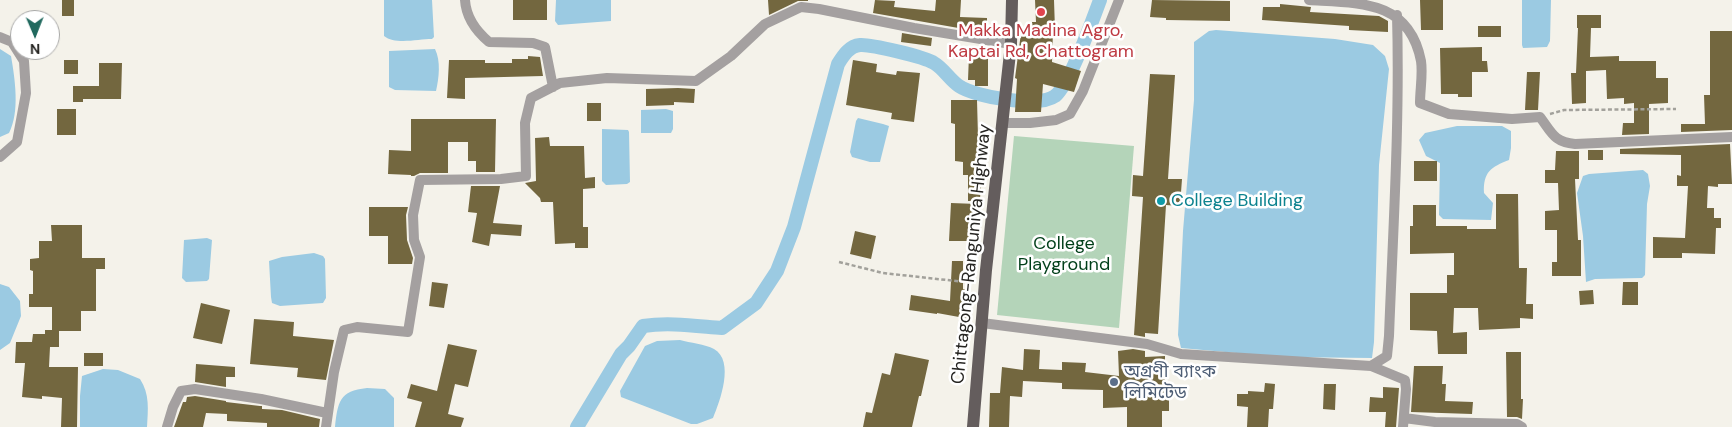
<!DOCTYPE html>
<html>
<head>
<meta charset="utf-8">
<style>
  body { margin:0 }
  #map { position:relative; width:1732px; height:427px; overflow:hidden; background:#f4f2ea; font-family:"DM Sans",sans-serif }
  canvas { display:block }
  .north { position:absolute; left:10px; top:10px; width:50px; height:50px; box-sizing:border-box; background:#fff; border:1px solid #a8a8a7; border-radius:50%; rotate:179deg; font-size:14px; font-weight:700; line-height:20px; text-align:center; color:#262522 }
  .north::after { content:''; display:block; margin:auto; width:18px; height:22px; background:#21695e; clip-path:polygon(50% 0,100% 100%,50% 72%,0 100%) }
</style>
</head>
<body>
<div id="map">
<canvas width="1732" height="427"></canvas>
<div class="north">N</div>
</div>
<script>
const ctx = document.querySelector('canvas').getContext('2d');
ctx.lineJoin = 'round';
function fill(path, color) { ctx.fillStyle = color; ctx.fill(path, 'evenodd'); }
function strokePath(path, color, width, dash) { ctx.strokeStyle = color; ctx.lineWidth = width; ctx.lineCap = dash ? 'butt' : 'round'; ctx.setLineDash(dash || []); ctx.stroke(path); }
function label(font, color, halo, rows, align = 'center') {
  ctx.font = font + ' "DM Sans","Noto Sans Bengali",sans-serif'; ctx.lineWidth = 5; ctx.setLineDash([]); ctx.textBaseline = 'middle'; ctx.strokeStyle = halo; ctx.fillStyle = color; for (const [text, x, y, turn = 0] of rows) {
    ctx.save(); ctx.translate(x, y); ctx.rotate((+turn || 0) * Math.PI / 180); ctx.textAlign = isNaN(turn) ? turn : align; if (halo) ctx.strokeText(text, 0, 0); ctx.fillText(text, 0, 0); ctx.restore();
  }
}
fill(new Path2D(`
  M1014,136L1134,146L1119,328L997,315Z`), '#b4d4b9');
fill(new Path2D(`
  M384,0H432L434,37L432,39C418,39 395,45 384,36Z
  M556,0H611V21L558,25L555,21Z
  M1522,0H1551L1550,41L1547,47L1523,48L1522,45Z
  M1216,30L1335,39L1373,45L1385,56L1389,69L1379,165L1374,342L1372,358L1281,357L1181,348L1178,335L1183,231L1194,100V42L1209,31Z
  M0,49L11,56C15,79 20,112 9,133L0,137Z
  M435,49C441,61 439,78 436,91L395,90L389,87V51Z
  M666,109L673,111V129L671,133H641V110Z
  M858,118L883,124L889,126L880,162H870L852,157L850,152L856,121Z
  M1457,126H1502L1511,131V148L1509,160C1491,167 1483,172 1484,193L1493,203L1491,220L1443,219L1439,215L1440,163L1426,156L1419,140L1425,133Z
  M602,129L628,130L629,132L630,182L627,184L606,185L602,181Z
  M1643,170L1648,174L1650,186L1647,204L1645,275L1642,278L1595,279L1586,282L1583,236L1577,193L1583,176L1589,174Z
  M207,238L212,240L209,279L207,281L186,282L182,278L184,240Z
  M314,253L323,256L325,259L326,298L323,303L280,306L272,303L271,297L269,261L282,257Z
  M0,284L9,287L20,301L21,316L10,343L0,350Z
  M680,340C690,343 705,344 714,349C735,361 720,401 713,418L697,424H691L621,397L620,391L645,346L657,341Z
  M103,369L118,370L140,379C150,394 148,410 147,427H80V396L82,376Z
  M367,388L385,389L394,398V427H335C338,402 339,391 367,388Z`), '#9bcae2');
strokePath(new Path2D(`
  M577,427L621,354L629,346L643,326C669,322 696,326 722,328L756,303L777,271L794,227L838,64C843,56 849,46 860,45C870,44 925,57 934,63C943,68 950,80 959,86C975,97 1039,108 1055,96C1069,86 1093,19 1100,0`), '#9bcae2', 14);
fill(new Path2D(`
  M62,0H74V16H62Z
  M513,0H547V20H513Z
  M768,0H808V1H798L769,15Z
  M875,0L895,1L894,7L935,11L936,0H961L960,17L987,18V33L873,13Z
  M1035,0H1054L1055,30H1053L1052,62L1081,71L1074,92L1043,84L1041,112H1015L1017,79L1015,78L1021,33L1032,34V22H1036Z
  M1152,0L1230,1V21L1166,20V18L1150,17Z
  M1420,0H1443V30H1421Z
  M1280,4L1311,7L1310,12L1379,16L1388,21V32L1349,30V26L1262,20L1263,7H1280Z
  M1577,15H1601V28H1591L1590,57L1619,56V61H1656V78H1668V103L1649,104V134L1622,135L1623,123H1634V103L1624,104V98L1607,99L1606,70L1586,71V103L1572,104L1571,73H1576L1578,28H1577Z
  M1478,26H1501V37H1478Z
  M1710,31H1732V130L1681,132V124H1705L1704,95H1710Z
  M902,33L932,38L931,46L901,42Z
  M1482,47V61H1487L1488,72H1472V97H1458V94H1441L1440,48Z
  M969,55H988V86H975V80H968Z
  M528,56L540,57L543,76L465,78V99L447,98L449,60H485V63H512V59H528Z
  M64,60H78V74H64Z
  M853,60L877,64L876,72L896,75L897,71L920,73L914,122L891,119L892,113L846,105Z
  M99,63H122L121,99H83V102H73V86H99Z
  M1527,72H1540L1538,110H1525Z
  M1150,74L1175,75L1168,179H1182L1180,206L1166,205L1158,334L1145,333V337L1134,335L1143,197L1132,196L1133,175L1143,176Z
  M678,88L695,89L694,103L674,102V105L646,106V89Z
  M951,100H977L978,137H984L983,176H981L980,201H968V175H963V162L955,161V124L951,123Z
  M587,103H601V121H587Z
  M57,109H76V135H57Z
  M411,119H496L495,172H476V161H468V142H448V173H420L414,176H411V175L388,174L389,150L411,151Z
  M549,137L550,146H584L585,178L595,177V188L583,189V227H588V248H575V243L555,244L553,202H541L540,198L525,183L536,181L535,138Z
  M1730,144L1732,184H1718V187L1708,186L1707,208H1714V218H1721V228H1716L1715,254L1682,253V258H1653V237L1685,238L1688,186H1677V175L1681,176V155L1620,154V149Z
  M1588,150H1603V160H1588Z
  M1556,151H1579V179H1575L1578,240H1581V276H1552V262H1557V230H1545V211L1559,210L1558,183H1545V170H1555Z
  M1414,161H1437V181H1414Z
  M471,186H500L493,223L522,225L521,236L491,234L489,246L472,242L477,213L468,212Z
  M1496,194H1518L1519,268H1527L1526,304H1533V319L1520,318V328L1479,330L1478,308H1454L1453,333L1467,332V354H1438L1437,331L1410,330V293H1447V275H1454V253L1410,254V226H1413V205H1436V226H1467V229H1496Z
  M951,203L977,204L976,218L973,217L972,241H949Z
  M369,207H408L406,215L407,240L413,258L412,264H388V236H369Z
  M51,225H82V258H105V269H96V311H81V331H59V347H50L49,367H78L77,427H61L62,398L42,396V399L22,397L25,363H15L16,342H32L33,334H45V330H52V307H29V294H33V271L30,270V259L39,258V241H52Z
  M855,231L876,236L871,259L850,254Z
  M952,261H963V289H965L963,307L972,309L970,319L937,313V314L909,310L911,295L950,301Z
  M432,282L448,284L444,308L429,306Z
  M1623,282H1638V305H1622Z
  M1593,290L1594,304L1580,305L1579,291Z
  M201,303L230,310L222,344L193,338Z
  M254,319L294,322L293,336L334,340L326,380L297,377L298,368L250,364Z
  M448,344L477,350L468,387L455,384L448,414L464,418L461,427H415L422,402L407,398L411,384L437,391Z
  M1024,349L1040,350L1039,369L1062,370V362L1086,363L1085,372L1119,376L1118,351L1133,349L1145,351V357L1165,356V396H1169V411H1162V427H1127V407L1103,408V390L1062,389V383L1023,381L1022,397L1010,396L1009,427H989L990,393H1000L1002,367L1023,370Z
  M1506,352H1521V399H1523L1522,419L1517,417H1507Z
  M84,353H103V366H84Z
  M895,353L929,360L921,396H919L912,427H863L866,412L872,413L882,373L890,375Z
  M196,364L235,367V377H226V387L195,382Z
  M1414,366H1443L1442,384H1446L1445,401L1473,402L1472,414L1411,412Z
  M1265,383L1275,384L1273,409H1269L1268,427H1247L1248,407L1237,406V394H1248V391L1264,392Z
  M1324,384H1336L1335,410L1323,409Z
  M1383,387L1399,388L1396,427H1385L1386,412H1369L1370,397L1383,398Z
  M195,396L226,401V402L260,406H262V409L282,410L320,419L319,427H267V423L227,421V414L206,413L203,427H174L183,402H186L187,397Z`), '#73673f');
strokePath(new Path2D(`
  M1550,114L1564,110L1676,109
  M839,262L883,273L974,283`), '#a2a19b', 2.5, [4, 2.5]);
strokePath(new Path2D(`
  M465,0C466,17 476,31 489,42L533,43L545,47L553,87
  M1309,0C1360,3 1409,0 1421,61C1423,74 1420,90 1420,103L1449,114L1512,119L1540,117C1552,133 1554,142 1575,144L1732,137
  M0,37L12,42L24,61L26,93L17,142L0,157
  M1002,123H1030L1056,120L1070,114L1083,91L1119,0
  M982,323L1147,344L1181,354L1371,366L1387,356L1389,336C1393,229 1400,122 1397,15
  M1371,366L1405,380L1406,389L1403,427
  M1404,418L1435,422L1517,424L1522,427
  M167,427L173,407L181,391L195,389L261,399L327,413
  M326,427L334,372L344,330L357,327L408,332L420,257L414,240L413,215L420,180L501,179L526,176L525,123L531,98L560,83L607,78L696,81L731,56L765,24L801,7L819,9L914,28L1011,44`), '#a4a0a0', 10);
strokePath(new Path2D(`
  M973,427L986,270L1011,44L1012,0`), '#645d5d', 12);
for (const [x, y, r, color] of [
  [1041,12,5,"#e0444e"],
  [1161,201,5,"#0f9aa8"],
  [1114,382,5,"#5c6f8a"]
]) { const dot = new Path2D(); dot.arc(x, y, r, 0, 2 * Math.PI); ctx.fillStyle = color; ctx.fill(dot); strokePath(dot, '#fff', 2); }
label('18px', '#be3a42', '#fff', [
  ["Makka Madina Agro,",1041,31],
  ["Kaptai Rd, Chattogram",1041,52]
]);
label('18px', '#0d838f', '#fff', [
  ["College Building",1171,201]
], 'left');
label('18px', '#003f19', '#fff', [
  ["College",1064,244],
  ["Playground",1064,265]
]);
label('18px', '#262522', '#fff', [
  ["Chittagong-Ranguniya Highway",972,254,-84]
]);
label('18px', '#4e5e75', '#fff', [
  ["অগ্রণী ব্যাংক",1124,372],
  ["লিমিটেড",1124,393]
], 'left');
</script>
</body>
</html>
